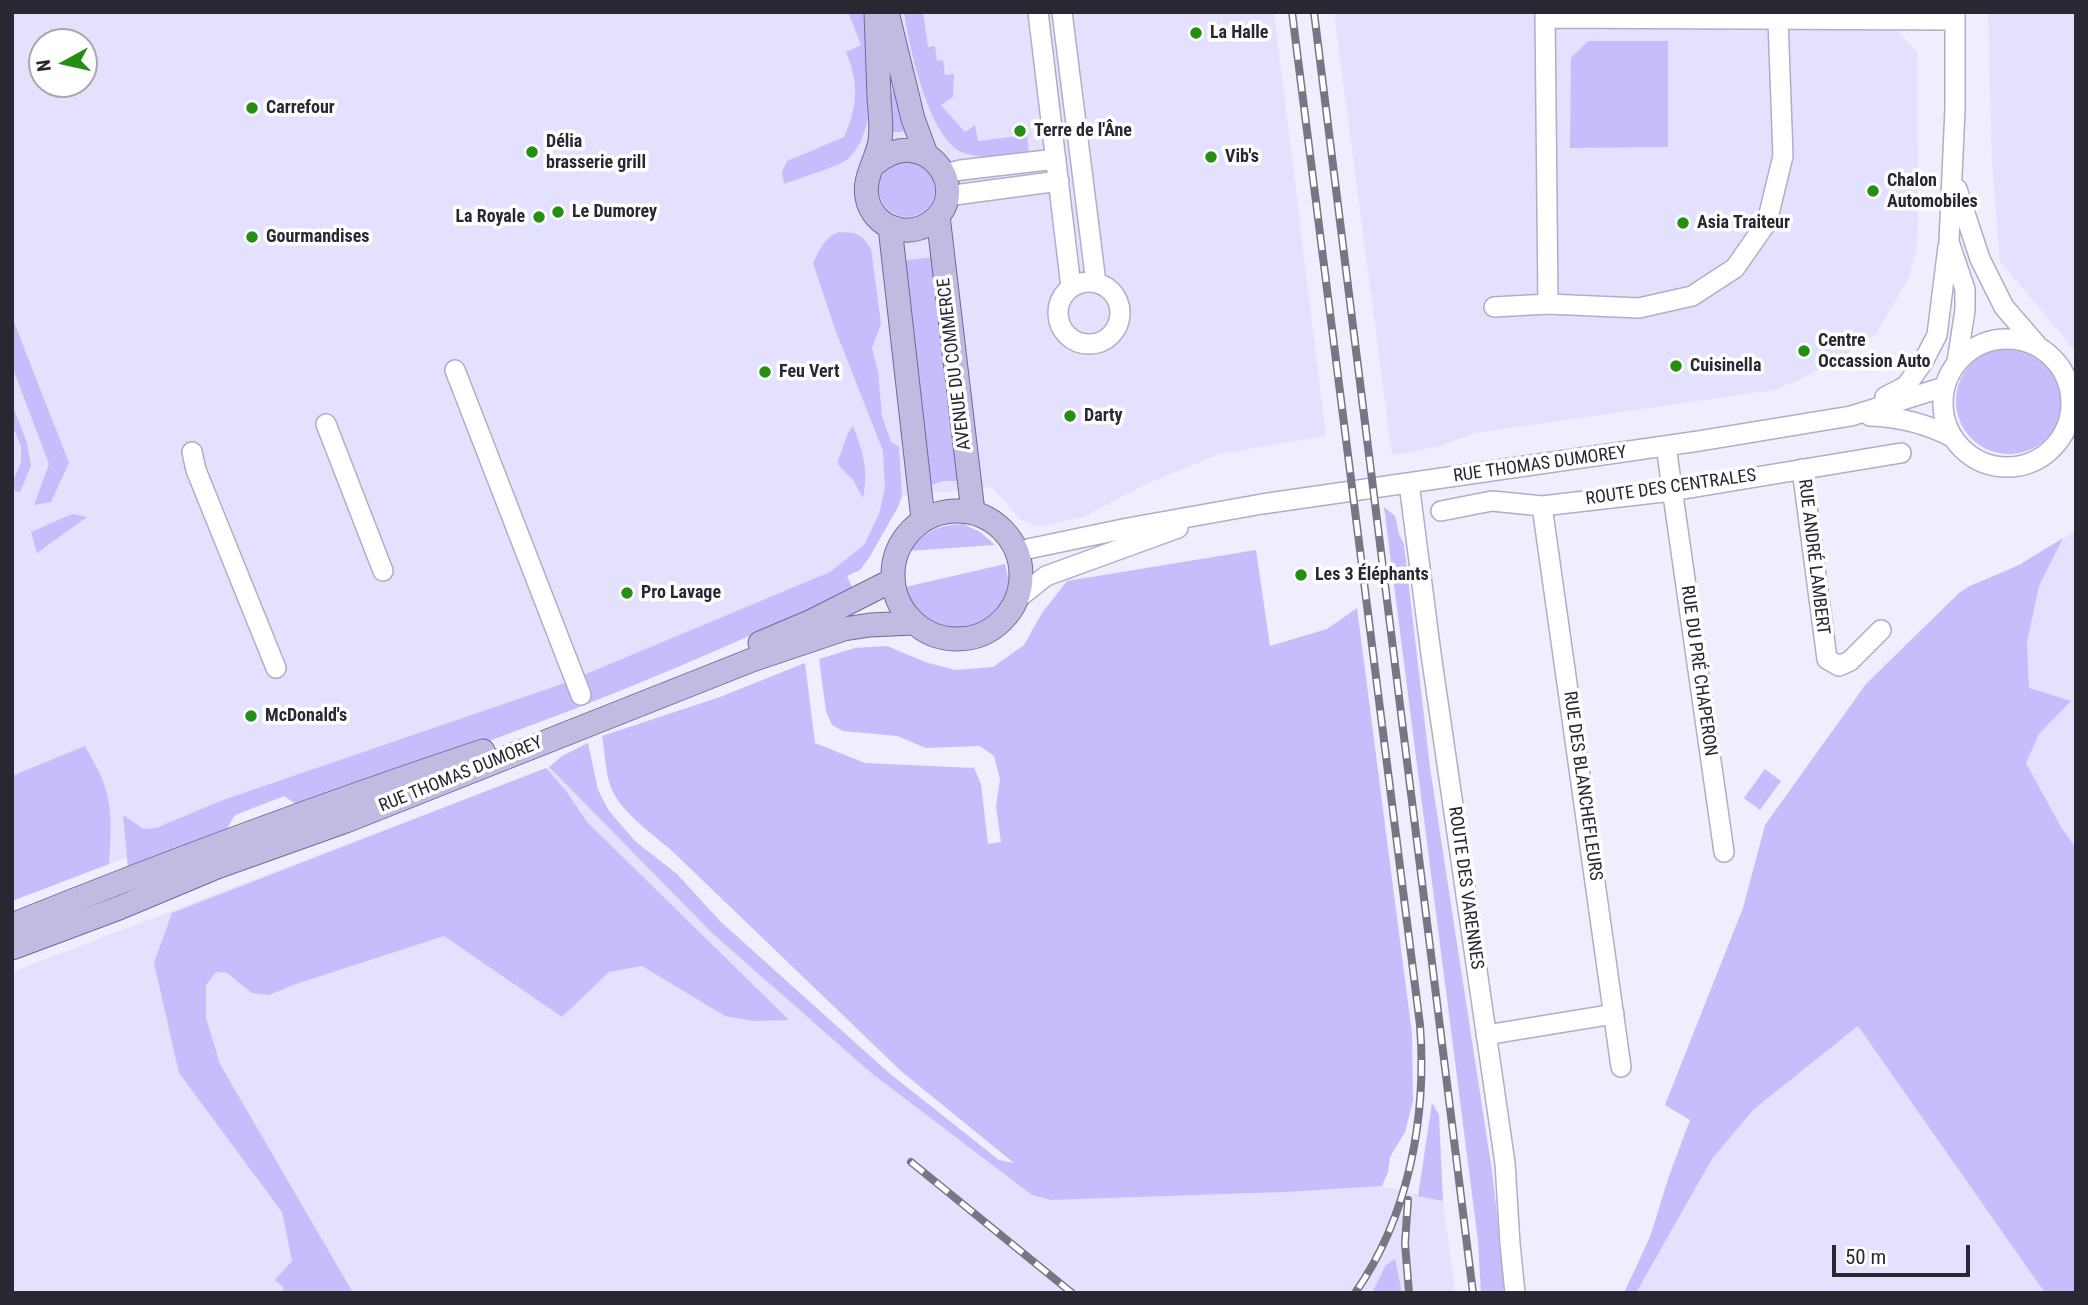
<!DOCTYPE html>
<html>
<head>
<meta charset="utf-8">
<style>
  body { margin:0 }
  #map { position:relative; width:2088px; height:1305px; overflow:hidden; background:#efedfe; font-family:"Roboto Condensed",sans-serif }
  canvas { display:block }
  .frame { position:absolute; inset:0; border:14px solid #292732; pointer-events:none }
  .north { position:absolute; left:28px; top:28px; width:70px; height:70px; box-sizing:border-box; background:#fff; border:2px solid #a9a9ad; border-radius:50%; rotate:262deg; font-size:19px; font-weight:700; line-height:28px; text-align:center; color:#292732 }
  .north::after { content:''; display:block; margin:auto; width:24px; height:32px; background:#248f13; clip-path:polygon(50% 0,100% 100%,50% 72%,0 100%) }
  .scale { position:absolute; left:1832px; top:1245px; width:138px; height:32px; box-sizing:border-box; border:4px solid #292732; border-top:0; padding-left:9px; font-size:21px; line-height:24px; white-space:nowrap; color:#292732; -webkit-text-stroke:5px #fff; paint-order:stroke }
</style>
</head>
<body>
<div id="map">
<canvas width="2088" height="1305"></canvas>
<div class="frame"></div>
<div class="north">N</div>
<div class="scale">50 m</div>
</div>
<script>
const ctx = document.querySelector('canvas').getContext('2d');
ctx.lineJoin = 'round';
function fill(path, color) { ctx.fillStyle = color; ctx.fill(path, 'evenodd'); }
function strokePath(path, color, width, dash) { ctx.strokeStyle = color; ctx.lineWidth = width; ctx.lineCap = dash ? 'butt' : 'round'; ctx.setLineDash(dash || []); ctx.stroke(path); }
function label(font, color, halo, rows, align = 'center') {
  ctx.font = font + ' "Roboto Condensed",sans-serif'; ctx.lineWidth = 7; ctx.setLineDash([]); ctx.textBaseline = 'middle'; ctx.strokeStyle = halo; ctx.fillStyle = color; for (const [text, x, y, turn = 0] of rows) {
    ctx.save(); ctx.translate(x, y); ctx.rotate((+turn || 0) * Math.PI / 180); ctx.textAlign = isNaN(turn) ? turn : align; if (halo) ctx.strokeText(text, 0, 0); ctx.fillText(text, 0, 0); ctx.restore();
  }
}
fill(new Path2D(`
  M12,12H1274L1326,436L1220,454L1146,484L1083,517L1037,527L1020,519L992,487L902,496L892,517L860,570L364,766L12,901ZM42,42H84V84H42Z
  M1334,12H1894L1893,26L1917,52L1918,223L1916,250L1909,278L1875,335L1846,354L1801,379L1774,390L1475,433L1441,446L1392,455Z
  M1988,12H2076V352L2000,261L1992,164Z
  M2076,530V848L2061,827L2026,763L2039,734L2070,701L2029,689L2027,642L2039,586L2063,538Z
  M549,767L713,934L870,1072L1051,1200L1286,1192L1382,1186L1443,1201L1455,1293H12V972Z
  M1858,1026L2045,1293H1636L1712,1159L1753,1110Z`), '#e4e1fe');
fill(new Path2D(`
  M848,12H864C869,52 881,128 849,158C840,167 798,178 784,184L782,172L787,161L844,137C858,106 859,83 846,52L861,45Z
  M904,12H923L928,47L935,46L937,61L943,60L945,75L954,74L953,97L941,105L965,132L975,125L978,141L1027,135L1029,153C1008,155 985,160 964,153C929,141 909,46 904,12Z
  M1588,41H1668V147L1570,148L1571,58Z
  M895,89L911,131L885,133L888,91Z
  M879 189a28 28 0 1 1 56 0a28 28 0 1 1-56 0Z
  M839,232L854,233L863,238L871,249L881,324L872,348L878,371L882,416L891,442L899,447L902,496L898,507L869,558L860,570L847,576L853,589C733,645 613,696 489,741C426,764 361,784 297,805L284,796L235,815L224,834L128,868L123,815L144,829L156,828L223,800L562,684L830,572L864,545L879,514L885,488L883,451L835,329L813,263C820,250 824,237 839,232Z
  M933,257L961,481H944L928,486L898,261Z
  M12,317L69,463L51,502L34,505L49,464L12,366Z
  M1956 401a53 53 0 1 1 106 0a53 53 0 1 1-106 0Z
  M12,404L27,443L31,466L20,492L15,491L13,481L21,462V446L12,425Z
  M853,426C863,452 869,471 863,498L853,480L839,466L838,461L848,433Z
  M1384,507L1395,516L1399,534L1404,544L1430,768L1492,1171L1506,1293H1481L1478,1241Z
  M72,514L87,517L37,553L31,532Z
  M963,524L980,532L995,545L907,551C926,533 935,525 963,524Z
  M2063,538L2039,586L2027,642L2029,688L2071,701L2039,734L2026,763L2061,827L2076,848V1293H2045L1858,1026L1753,1110L1712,1159L1636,1293H1624L1650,1237L1669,1176L1690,1120L1665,1105L1743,908L1765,825L1866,684L1959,593L1970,586L2019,565Z
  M1256,550L1270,646L1327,629L1357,608L1412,1034L1413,1101L1405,1132L1390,1157L1388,1172L1382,1186L1286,1192L1051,1200L1032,1195L870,1072L713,934L549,767L562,756L588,743L598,790L609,811L636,842L677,874L721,922L889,1073L999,1160L1014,1163L902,1072L670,849C650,832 619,811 610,785C605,770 605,752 602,736L720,697L805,663L815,743L865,763L974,768L981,784L988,844L1001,842L996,806L1000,779L994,756L980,746L926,748L897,736L843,731L832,725L826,711L819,659L855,648L887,646L925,662L955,670L993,667L1024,645L1042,613L1067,581Z
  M1005,564C1006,569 1008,576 1008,581C1006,614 959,645 930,627C915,618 908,603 901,588Z
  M85,746C91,757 98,769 103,781C113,807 111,837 109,864L12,901V776Z
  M546,768L567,792L587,822L789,1020L753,1021L725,1016L642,966L609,972L562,1017L444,936L296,984L269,995L252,993L227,973L216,972L206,985V1018L220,1064L353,1293H281L284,1288L275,1280L292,1261L282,1212L179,1073L154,963L172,913Z
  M1765,769L1781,781L1760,810L1744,798Z
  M1432,1103L1439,1115L1443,1201L1418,1196Z
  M1395,1259L1402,1293H1372L1386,1265Z`), '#c7bdfc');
const minor = new Path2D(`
  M1038,12L1071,287
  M1062,12L1096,283
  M1545,12L1548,304
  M1955,12V109L1949,242L1965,289V310L1957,362
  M1545,18L1955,20
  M944,174L961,170L1056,159
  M1957,189L1980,259L2004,307L2036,344
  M947,196L1059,181
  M1058 313a31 31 0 1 1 62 0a31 31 0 1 1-62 0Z
  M1494,307L1548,304L1639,308L1692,296L1735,268L1767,222L1783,156L1778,19
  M1943 403a64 64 0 1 1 128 0a64 64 0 1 1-128 0Z
  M455,370L581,695
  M1885,397L1906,386L1923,362L1937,335L1948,247
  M1870,416C1900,417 1925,423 1952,437
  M326,424L383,571
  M1666,446L1724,852
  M192,452L196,470L276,668
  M1802,469L1827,659L1839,666L1850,661L1881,630
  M1409,483L1431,654L1505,1163L1510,1244L1515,1293
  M1542,506L1621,1067
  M1441,511L1492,501L1542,506L1672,491L1901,453
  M1018,551L1128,528L1262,504L1699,441L1851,416L1944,387
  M1017,599L1046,576L1178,528
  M1486,1035L1614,1014`);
const major = new Path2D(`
  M887,12L913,119L926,154
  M875,164C923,121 976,190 930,223C919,230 906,232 894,228C880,224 869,211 867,197C863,178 877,160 880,141C882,127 880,112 879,98C878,69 877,41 876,12
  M938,216L973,512
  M890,227L923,519
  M893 575a64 64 0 1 1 128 0a64 64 0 1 1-128 0Z
  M760,643L812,621L893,580
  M12,925C168,862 324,804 483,751
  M12,948L119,908L217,867L346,821L752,660L844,629L870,625L914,623`);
strokePath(minor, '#b0adc8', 22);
strokePath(major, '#716998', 25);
strokePath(minor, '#fff', 19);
strokePath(major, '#c1bbe2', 23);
const rail = new Path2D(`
  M1292,12L1420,1025C1427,1117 1409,1216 1355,1293
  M1314,12L1473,1293
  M911,1162L1072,1293
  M1408,1200L1405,1243L1409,1293`);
strokePath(rail, '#787683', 8);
strokePath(rail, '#fff', 5, [16]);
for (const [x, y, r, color] of [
  [1196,33,7,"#248f13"],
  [252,108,7,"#248f13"],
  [1020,131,7,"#248f13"],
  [532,152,7,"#248f13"],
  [1211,157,7,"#248f13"],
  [1873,191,7,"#248f13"],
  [558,212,7,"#248f13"],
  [539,217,7,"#248f13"],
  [1683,223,7,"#248f13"],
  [252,237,7,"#248f13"],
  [1804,351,7,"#248f13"],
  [1676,366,7,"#248f13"],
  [765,372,7,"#248f13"],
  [1070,416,7,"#248f13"],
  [1301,575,7,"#248f13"],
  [627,593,7,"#248f13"],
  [251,716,7,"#248f13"]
]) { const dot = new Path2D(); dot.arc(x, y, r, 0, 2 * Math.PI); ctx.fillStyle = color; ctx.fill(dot); strokePath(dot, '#fff', 2.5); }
label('bold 18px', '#292732', '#fff', [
  ["La Halle",1210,33],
  ["Carrefour",266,108],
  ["Terre de l'Âne",1034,131],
  ["Délia",546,142],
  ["brasserie grill",546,163],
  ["Vib's",1225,157],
  ["Chalon",1887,181],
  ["Automobiles",1887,202],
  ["Le Dumorey",572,212],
  ["La Royale",525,217,"right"],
  ["Asia Traiteur",1697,223],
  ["Gourmandises",266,237],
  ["Centre",1818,341],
  ["Occassion Auto",1818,362],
  ["Cuisinella",1690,366],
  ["Feu Vert",779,372],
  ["Darty",1084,416],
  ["Les 3 Éléphants",1315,575],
  ["Pro Lavage",641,593],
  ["McDonald's",265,716]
], 'left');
label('18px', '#292732', '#fff', [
  ["AVENUE DU COMMERCE",955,364,-97],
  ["RUE THOMAS DUMOREY",1540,465,-8],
  ["ROUTE DES CENTRALES",1671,488,-8],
  ["RUE ANDRÉ LAMBERT",1813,557,83],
  ["RUE DU PRÉ CHAPERON",1698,671,82],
  ["RUE THOMAS DUMOREY",461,775,-22],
  ["RUE DES BLANCHEFLEURS",1582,786,82],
  ["ROUTE DES VARENNES",1465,888,82]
]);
</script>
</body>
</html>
